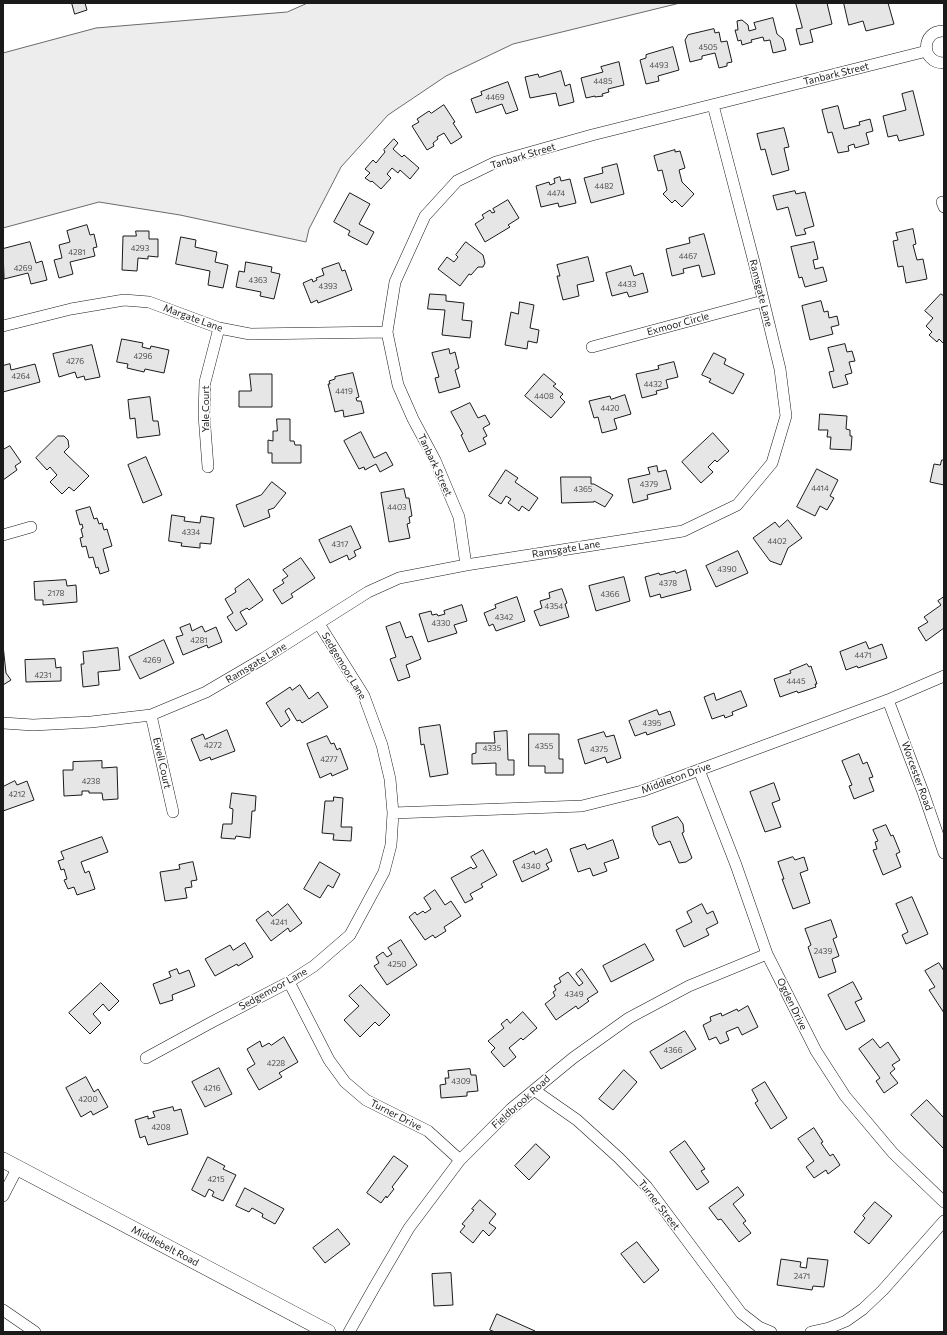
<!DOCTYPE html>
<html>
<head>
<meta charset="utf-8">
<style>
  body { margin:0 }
  #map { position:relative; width:947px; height:1335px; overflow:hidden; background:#fff; font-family:Commissioner,sans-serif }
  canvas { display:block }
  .frame { position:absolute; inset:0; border:4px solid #1a1a1a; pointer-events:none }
</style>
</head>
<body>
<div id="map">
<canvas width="947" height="1335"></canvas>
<div class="frame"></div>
</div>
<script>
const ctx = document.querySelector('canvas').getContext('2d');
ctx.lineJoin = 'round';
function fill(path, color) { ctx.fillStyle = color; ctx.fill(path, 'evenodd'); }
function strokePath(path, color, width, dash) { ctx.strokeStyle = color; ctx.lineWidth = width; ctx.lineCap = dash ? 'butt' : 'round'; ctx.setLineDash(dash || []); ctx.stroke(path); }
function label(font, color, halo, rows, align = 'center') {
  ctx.font = font + ' Commissioner,sans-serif'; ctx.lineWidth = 3; ctx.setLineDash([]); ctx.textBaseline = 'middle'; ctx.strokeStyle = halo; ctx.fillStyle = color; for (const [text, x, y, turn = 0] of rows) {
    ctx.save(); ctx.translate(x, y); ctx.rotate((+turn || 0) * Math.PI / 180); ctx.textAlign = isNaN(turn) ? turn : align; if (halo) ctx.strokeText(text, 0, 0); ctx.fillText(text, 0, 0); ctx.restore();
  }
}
const built = new Path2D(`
  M308,3H680L513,44L446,76L388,115L341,167L309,229L306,242L180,215L99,202L3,228V53L96,28L287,12Z`);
fill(built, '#ededed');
strokePath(built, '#6a6a6a', 1);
const building = new Path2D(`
  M72,3H85L87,10L75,14Z
  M796,3H827L832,24L810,30L813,42L800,45L796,29L802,28Z
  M844,3H888L894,24L866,31L863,21L849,25Z
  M773,18L777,34L783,39L786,50L773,53L770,40L764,41L763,37L751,40L752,42L742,45L741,40L738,41L735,30H738L737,21L742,20L748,25L749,31L756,29L754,23Z
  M714,29L715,33L719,32L721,42L727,41L732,62L727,63V66L719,68L715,53L702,56V59L690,62L685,40L688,35Z
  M673,47L679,70L658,76L659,81L646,84L640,60L646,58V55Z
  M619,62L624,85L608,89L609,92L602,94L603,96L595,97V96L586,98L581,78L603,72L601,67Z
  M561,71L565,86L570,84L574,102L559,106L556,93L530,98L525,77L538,74L539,77Z
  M508,82L518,110L506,114L502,104L476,113L471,99L482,95L481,92Z
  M913,91L924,135L899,141L897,135L888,137L883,116L906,110L902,94Z
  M444,105L455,122L453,123L462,137L451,144L444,133L437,137L438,139L433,143L434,146L427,150L412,126L419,122L417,119L429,111L431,113Z
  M838,106L844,129L860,125L859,122L870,119L873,131L866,133L869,144L855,148L854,144L848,146L849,151L838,153L832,132L828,133L822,110Z
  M784,128L789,147L784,148L789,170L772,175L765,149L761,150L757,134Z
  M394,139L398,143L393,149L402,157L404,155L419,168L410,179L400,170L398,173L392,168L387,174L391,178L381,189L372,181L371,182L365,178L370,173L365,169L373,160L376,163L385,152L384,150Z
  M675,150V152L680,151L685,168L679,170L682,182L694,194L682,207L675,200L672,203L663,194L667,190L662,170L658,171L654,156Z
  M617,164L624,194L591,203L584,178L603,173L602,168Z
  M560,177L561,181L570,179L576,203L559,207L558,203L541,207L536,186L549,182L550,185L555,183L554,179Z
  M795,191L796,194L805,192L814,226L804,229L806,234L796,236L788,207L777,210L773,196Z
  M350,193L370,204L359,224L374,232L367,245L348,235L350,231L334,222Z
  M508,200L519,218L508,225L510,227L485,242L475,224L484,218L482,215L490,210L492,213L495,212L493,209Z
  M87,225L90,235L94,234L97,247L93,248L95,256L70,262L73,274L59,278L54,260L62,258L59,245L70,242L67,231Z
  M913,229L916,244L913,245L917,260L923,259L927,279L906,283L903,266L898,267L893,241L898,240L896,233Z
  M136,231H149V239H158V257L148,256V259L138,258L137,271L122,270L123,236H136Z
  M704,234L715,274L702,277L699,265L683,269L684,273L672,276L666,249L690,243L689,238Z
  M181,237L196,240L195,247L217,252L215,262L228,265L223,288L208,285L210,271L176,264Z
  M30,242L36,263L42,261L47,280L31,284L28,273L4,279L3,249Z
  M466,242L483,255L485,263L483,267H478L471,275L469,274L460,286L438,269L447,257L454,262L458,257L456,255Z
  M814,242L818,259L813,260L815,269L823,267L827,281L805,287L802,277L799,278L791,247Z
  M588,257L594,281L577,285L579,296L563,300L557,276H560L557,265Z
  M246,262L272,267L271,272L280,274L274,299L260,296L261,292L236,287L239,271L244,272Z
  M339,263L342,271L345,270L352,290L318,303L317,300L311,303L303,283L312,279L313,282L317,280L316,278L324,275L322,269Z
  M631,266L634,276L643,273L648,292L629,297L627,292L612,296L606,273Z
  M430,294L446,295V301L464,303L462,320L472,321L470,338L442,335L445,310L428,309Z
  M941,294L944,296V344L939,339L937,342L929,335L932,332L926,326L933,318L925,311Z
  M821,301L824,312L828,311L829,318L837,316L839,325L831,327L833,334L810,340L802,306Z
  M520,302L534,305L530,328L539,330L537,343L528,341L527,349L505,345L511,312L518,314Z
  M122,339L143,343L142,347L150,349L151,346L169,350L164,373L145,369L144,372L127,368L128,364L117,362Z
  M845,344L847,352L852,351L855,361L849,362L852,373L845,375L848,384L833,388L829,372L834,371L828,348Z
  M92,345L100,377L85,380L84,376L77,378L75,372L59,377L53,354Z
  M449,349L450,354L455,352L459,368L455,370L460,387L439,393L435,378L439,377L432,353Z
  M714,353L726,359L724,364L744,374L733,394L709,382L711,379L702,375Z
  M674,362L678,377L666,380L668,388L656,391L657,394L642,398L636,374L659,369L658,366Z
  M10,364L11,370L35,364L40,382L3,392V366Z
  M353,373L359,397L356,398L357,401H361L364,413L344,417L343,410L335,412L328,384H330L329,381L335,379V377Z
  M250,374H272V407H239V391H251Z
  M544,374L556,384L553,386L563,394L560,397L565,402L551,418L525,396Z
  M625,395L631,414L614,419L617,429L602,433L598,417L594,418L589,401L610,396L611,399Z
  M150,397L153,421H158L160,435L137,438L135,418L130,419L128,400Z
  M470,403L478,418L485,415L490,424L483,428L487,436L483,438L486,444L469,452L461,435L463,434L451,412Z
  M820,414L847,416L846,429L850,430V436H852L851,450L830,449L831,437H827L828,430H819Z
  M277,419H290V441H294L295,445H301V463H272V453H268V440L273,441V431H277Z
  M361,432L374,458L386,452L393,465L380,472L376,464L365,470L364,467L359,469L344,441Z
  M713,433L729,451L717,462L715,460L708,467L713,472L701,483L682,462Z
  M58,436H64L68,440L69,447L64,452L89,476L74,491L69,487L62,494L50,482L57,475L50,467L47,470L36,458Z
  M10,446L21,462L15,466L17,470L3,480V450Z
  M146,457L162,495L143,503L128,465Z
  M942,460H944V485L930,482L934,464L940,465Z
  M657,466L658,472L666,470L671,489L647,495L648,499L633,503L628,479L650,474L648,468Z
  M817,469L838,480L830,496L834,498L827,510L820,506L815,516L797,507Z
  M506,470L518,478L515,482L538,498L529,511L522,506L519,511L508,503L511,499L506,496L501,504L489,496Z
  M561,477H591V484H594L613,495L605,507L594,501V502L562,503Z
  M272,482L286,493L274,508L268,510L270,517L244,527L236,505L261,495Z
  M404,489L406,498H409L412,516L409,517L410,523L407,524L410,538L389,542L381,493Z
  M90,507L94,519L97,518L99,524L102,523L104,530L107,529L112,546L103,549L109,571L100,574L98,567L96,568L93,557L89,558L86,546L82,547L80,538L83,537L81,529L83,528L82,524L80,525L76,511Z
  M172,515L185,517L184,521L200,523L201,516L214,518L211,544L200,543V548L181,546L182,543L169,541Z
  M788,520L802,538L788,548L781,565L770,561L753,538L775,522L779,527Z
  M351,526L361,548L354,551L356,556L349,560L347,555L330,563L319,540Z
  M738,551L748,573L716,587L706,566Z
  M301,558L315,578L291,594L293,597L282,604L273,590L284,583L282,580L288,576L283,570Z
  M686,570L691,590L661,598L660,594L650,597L645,577L659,573L660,575L675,571L676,573Z
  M624,577L630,601L596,611L589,586Z
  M249,579L263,600L249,610L247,608L240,612L247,624L236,631L227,617L233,613L225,599L236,592L235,589Z
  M66,580L67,586L76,585L77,602L43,605V600H35L34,582Z
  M562,589L567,603L565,604L569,617L540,626L534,611L542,608L540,601L550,598L549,593Z
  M517,597L525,621L496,631L493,624L489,626L484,613L496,608L495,605Z
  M944,597V628L926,641L918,628L928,622L924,617L941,605L938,601Z
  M462,605L467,621L454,625L457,633L428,642L419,614L431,611L432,615L437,614L438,616L445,614L444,611Z
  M400,622L406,638L412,636L421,659L406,665L410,677L398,681L390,659L396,657L386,627Z
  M190,624L192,631L202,626L205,632L216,627L222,642L208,648L207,645L183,655L176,637L183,635L180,628Z
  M164,640L174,663L140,679L129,657Z
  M866,642L869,649L882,644L887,658L858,668L857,666L846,670L840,652Z
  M3,645L6,673L11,680L3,685Z
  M118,648L120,670L98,672L99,685L83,687L81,664H84L83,652Z
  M55,659L56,668L61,667V681L26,682L25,660Z
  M807,664L809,667L811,666L817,684H815L816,687L798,693L797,691L780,697L774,679L791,673L790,671Z
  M300,685L309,699L318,692L328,707L302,723L300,720L297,721L289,708L285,711L290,720L281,727L266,703L290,687L292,690Z
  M741,691L747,706L732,712L733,715L725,718L724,715L712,719L704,697L714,693L716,700Z
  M657,710L659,715L670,711L675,725L647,735L646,732L635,736L629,721Z
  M440,725L448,774L430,777L424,744L421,745L419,728Z
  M227,730L235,751L211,760L210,757L200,761L191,739L203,734L205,739Z
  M507,731L508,760H514V775H496V763L472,764V754L476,753V743H495L494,732Z
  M604,732L606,737L614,735L621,758L607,763L605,757L585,764L578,740Z
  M529,734H559V759H563V773H545V766H529Z
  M327,736L331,744L334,743L337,750L340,748L348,769L332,776L331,773L320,778L307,744Z
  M859,754L863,764L867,762L873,777L869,778L874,791L854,799L849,786L852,785L842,761Z
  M102,761V768L117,767L118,799L103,800L102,793H89V791H82V795L64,796L63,770H73V762Z
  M15,781L17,785L27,781L34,800L3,811V787Z
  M774,783L780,800L772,803L781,827L765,832L750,792Z
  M232,793L256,796L255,811H252L250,838L236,836L235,839L221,838L223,824H232L233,809L230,808Z
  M334,797L343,798L341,827H352L351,841L333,840L334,834L322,833L325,801H333Z
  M678,817L683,824L684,832L682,833L692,858L686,862L679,863L670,841L659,845L654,836L652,827Z
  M886,825L891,836L893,835L900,852L896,854L901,867L883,875L873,850L877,849L875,842L878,841L873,830Z
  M102,837L108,852L81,862L85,873L89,871L95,889L77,895L74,887L68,889L64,880L67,879L64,869L61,870L58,861L64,859L61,852Z
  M613,840L619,858L604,863L607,871L593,876L590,868L578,872L570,849L585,844L587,849Z
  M547,849L552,861L546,864L549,869L522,882L513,861L534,851L535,854Z
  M483,850L497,875L481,884L483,887L470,894L473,899L465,903L451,878L471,867L473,869L477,867L471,857Z
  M793,857L795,860L804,857L808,870L800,873L810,903L793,909L782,879H784L778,862Z
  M193,862L197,880L191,881L192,887L185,888L187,898L165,901L160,872L180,869L179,865Z
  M320,862L340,874L333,888L328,885L320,898L304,889Z
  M435,890L445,905L451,901L461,916L444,927L446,931L435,938L433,935L425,940L409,917L415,912L417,915L423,911L425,913L431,909L424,898Z
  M912,897L928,934L906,944L902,935L908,932L896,904Z
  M288,904L302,923L290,932L288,928L271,941L256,920L268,911L272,916Z
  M702,904L707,914L713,911L718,923L706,929L709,935L684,947L676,930L692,922L687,912Z
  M831,920L837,937L833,939L839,956L832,959L836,972L819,978L808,947L811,945L805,929Z
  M401,940L417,965L387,985L374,966L379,963L376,957L383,952L387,957L392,954L388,948Z
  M245,943L253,957L238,966L237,964L215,976L205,959L230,945L233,950Z
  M645,944L654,960L611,982L603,966Z
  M939,963L944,971V1013L929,990L935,987L925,971Z
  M177,969L179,974L189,970L195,986L172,995L173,1000L160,1004L153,984L171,977L169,972Z
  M582,969L598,992L587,999L589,1001L578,1009L576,1006L556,1020L545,1004L555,996L553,992L556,990L554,986L561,982L559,978L568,972L579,986L583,983L576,974Z
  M853,982L862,999L855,1002L865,1021L846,1030L828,995Z
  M101,983L119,1001L109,1011L103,1004L93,1014L101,1023L90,1034L69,1013Z
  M361,985L390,1015L379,1026L375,1022L360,1037L344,1020L359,1006L349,996Z
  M748,1006L758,1027L742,1035L738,1027L726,1032L729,1040L720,1044L716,1037L709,1040L703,1025L711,1021L710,1017L721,1013L722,1016L737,1009L738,1011Z
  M523,1012L537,1028L523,1040L521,1038L509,1048L516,1057L504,1067L491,1052L495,1048L488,1041L504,1028L501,1024L507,1019L510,1023Z
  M685,1031L696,1049L661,1069L650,1052Z
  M284,1037L298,1062L279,1073L282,1077L259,1090L247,1069L255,1064L247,1049L260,1041L262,1047L269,1043L271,1045Z
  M873,1039L880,1048L888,1042L900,1060L892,1065L895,1069L890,1073L898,1083L884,1093L876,1081L880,1078L859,1049Z
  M219,1068L232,1094L205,1107L192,1082Z
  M470,1069L471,1075H476L478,1091L467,1092V1096L441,1098L440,1085L446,1084L445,1078H449L448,1071Z
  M624,1070L637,1082L613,1110L599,1099Z
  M86,1077L94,1092L98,1089L108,1107L93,1115L91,1111L81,1117L66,1088Z
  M765,1082L787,1118L771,1129L755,1103L758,1101L752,1090Z
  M927,1100L944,1118V1149L911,1115Z
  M173,1107L174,1111L181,1109L188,1134L148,1145L145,1136L140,1138L135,1120L148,1116V1119L155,1117L153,1112Z
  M814,1128L823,1142L821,1143L830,1156L833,1154L840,1165L828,1174L826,1170L814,1178L806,1167L814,1161L798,1139Z
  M685,1141L705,1169L701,1171L709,1182L697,1190L670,1152Z
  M536,1144L550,1157L529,1180L515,1166Z
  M394,1156L408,1166L392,1187L394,1189L387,1198L386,1196L381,1203L367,1193Z
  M208,1157L225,1166L223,1169L236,1175L223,1201L212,1196L214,1192L209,1189L205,1197L192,1190Z
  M738,1187L744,1195L733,1204L746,1221L743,1223L751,1233L739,1242L721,1219L718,1220L709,1208Z
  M245,1188L284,1209L275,1224L262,1217L263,1214L252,1208L249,1212L236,1206Z
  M480,1200L496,1214L489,1223L496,1228L489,1236L483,1230L473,1243L460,1232L465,1226L462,1224L474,1210L472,1209Z
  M875,1202L892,1216L869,1244L854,1232L865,1218L863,1216Z
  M338,1229L350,1244L325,1263L313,1248Z
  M637,1242L659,1270L644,1283L621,1254Z
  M808,1258L828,1260L824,1287L813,1286L812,1290L777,1285L781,1259L801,1262L800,1267L806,1268Z
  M451,1273L453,1305L434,1306L432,1274Z
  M497,1314L535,1331V1332H495L490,1330Z`);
fill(building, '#e6e6e6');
strokePath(building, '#1a1a1a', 1);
const street = new Path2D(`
  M944,31C921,30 920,63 944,63
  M942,202L944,207
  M3,326L71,309L124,300L149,302L219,328L250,334L387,332
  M592,347L763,301
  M208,467L204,415L205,382L219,328
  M3,535L31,527
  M466,565L459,517L435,460L413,419L398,385L387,332L395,282L425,216L457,181L496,162L592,135L927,51
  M888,700L923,792L944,853
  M151,715L173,812
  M3,723L33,725L91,722L151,715L206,692L264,658L368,592L399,578L466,565L683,531L737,505L772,463L786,416L780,369L754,262L713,105
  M699,770L736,865L767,954L816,1051L845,1096L893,1153L944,1202
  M393,813L582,806L642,791L888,700L944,676
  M289,982L329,1060L345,1082L366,1100L428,1131L460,1160
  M146,1058L212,1022L289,982L314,966L350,935L384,872L391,845L393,813L390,779L382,745L364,696L319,624
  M534,1090L577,1120L619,1158L647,1187L741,1313L759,1327L771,1332
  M3,1196L18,1167
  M3,1310L35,1332
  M349,1332L375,1286L409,1228L460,1160L511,1109L573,1058L629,1018L689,986L767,954
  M811,1332L829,1328L846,1321L863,1309L883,1290L944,1221`);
const secondary = new Path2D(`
  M3,1160L328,1332`);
strokePath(street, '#1a1a1a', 12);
strokePath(secondary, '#1a1a1a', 16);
strokePath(street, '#fff', 11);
strokePath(secondary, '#fff', 15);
label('8px', '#4d4d4d', null, [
  ["4505",708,47],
  ["4493",659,65],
  ["4485",603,81],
  ["4469",495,97],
  ["4482",604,186],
  ["4474",556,193],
  ["4293",140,248],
  ["4281",77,252],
  ["4467",688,256],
  ["4269",23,268],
  ["4363",258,280],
  ["4433",627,284],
  ["4393",328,286],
  ["4296",143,356],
  ["4276",75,361],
  ["4264",21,376],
  ["4432",653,384],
  ["4419",344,391],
  ["4408",544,396],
  ["4420",610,408],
  ["4379",649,484],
  ["4414",820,488],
  ["4365",583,489],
  ["4403",397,507],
  ["4334",191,532],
  ["4402",777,541],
  ["4317",340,544],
  ["4390",727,569],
  ["4378",668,583],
  ["2178",56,593],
  ["4366",610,594],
  ["4354",554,606],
  ["4342",504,617],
  ["4330",441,623],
  ["4281",199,640],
  ["4471",863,655],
  ["4269",152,660],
  ["4231",43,675],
  ["4445",796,681],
  ["4395",652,723],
  ["4272",213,745],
  ["4355",544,746],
  ["4335",492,748],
  ["4375",599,749],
  ["4277",329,759],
  ["4238",91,781],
  ["4212",17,794],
  ["4340",531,866],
  ["4241",279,922],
  ["2439",823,951],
  ["4250",397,964],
  ["4349",574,994],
  ["4366",673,1050],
  ["4228",276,1063],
  ["4309",461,1081],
  ["4216",212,1088],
  ["4200",88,1099],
  ["4208",161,1127],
  ["4215",216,1179],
  ["2471",802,1276]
]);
label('10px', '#1a1a1a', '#fff', [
  ["Tanbark Street",836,74,-14],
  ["Tanbark Street",523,156,-17],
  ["Ramsgate Lane",761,293,76],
  ["Margate Lane",193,318,20],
  ["Exmoor Circle",678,324,-15],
  ["Yale Court",206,409,-90],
  ["Tanbark Street",435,465,65],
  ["Ramsgate Lane",566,549,-9],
  ["Ramsgate Lane",256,663,-31],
  ["Sedgemoor Lane",344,666,59],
  ["Ewell Court",162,763,77],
  ["Worcester Road",917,776,70],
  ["Middleton Drive",676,778,-20],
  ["Sedgemoor Lane",273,989,-29],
  ["Ogden Drive",792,1004,64],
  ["Fieldbrook Road",521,1102,-42],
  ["Turner Drive",396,1115,27],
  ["Turner Street",659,1205,52],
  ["Middlebelt Road",165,1246,28]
]);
</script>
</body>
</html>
